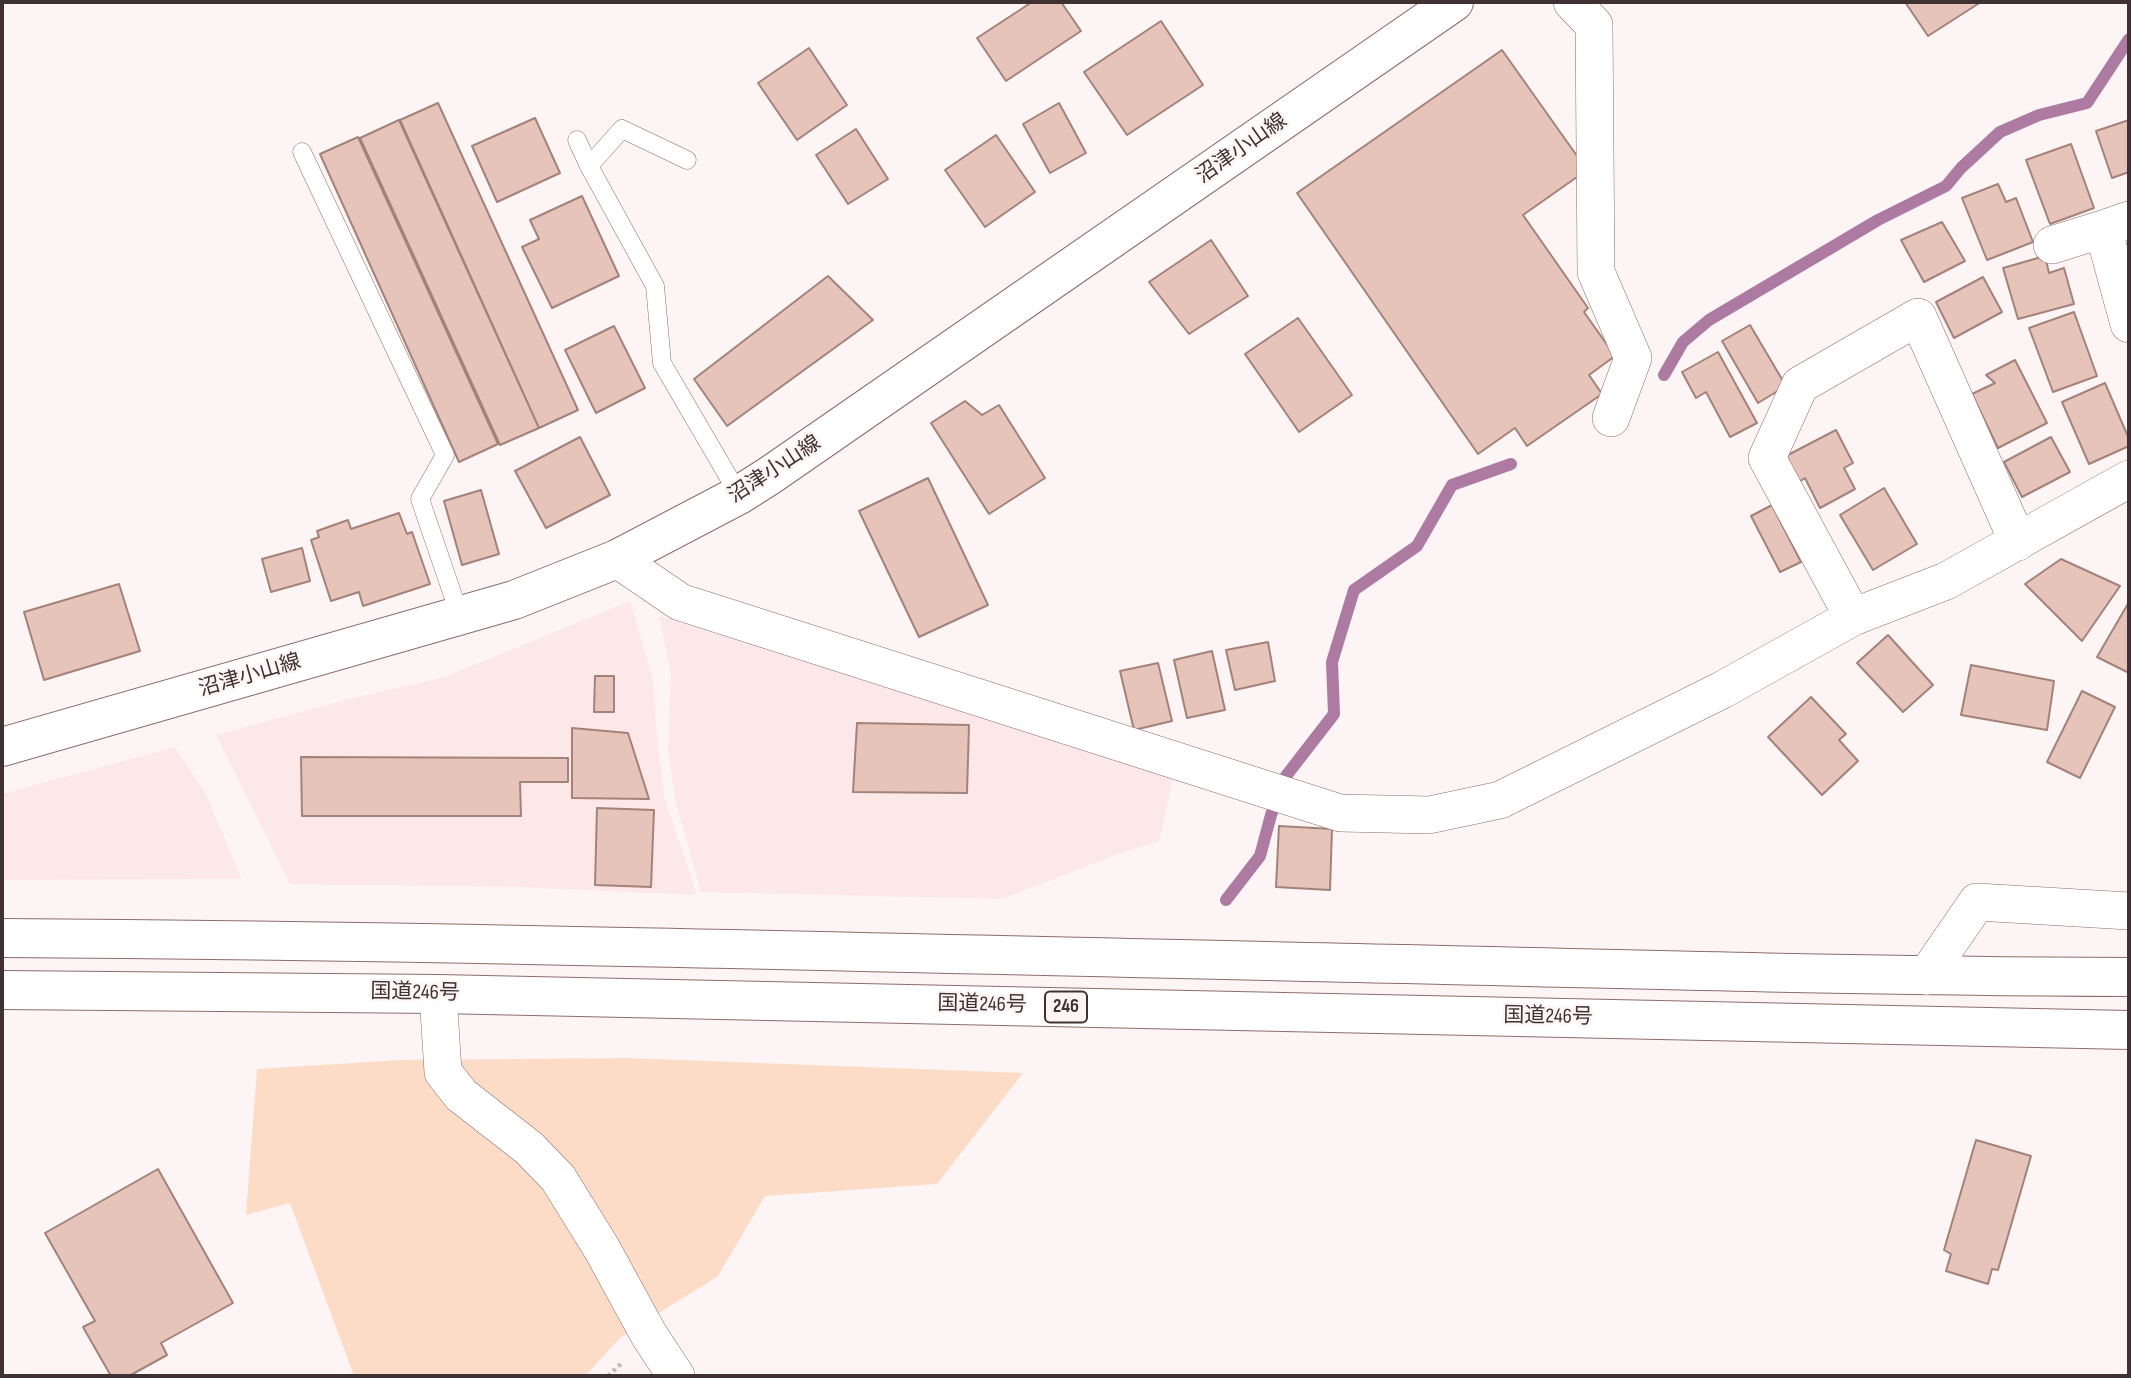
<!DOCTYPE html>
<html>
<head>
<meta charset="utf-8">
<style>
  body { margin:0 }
  #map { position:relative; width:2131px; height:1378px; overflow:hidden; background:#fdf5f5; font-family:"Sofia Sans Condensed",sans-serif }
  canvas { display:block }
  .frame { position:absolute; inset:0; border:4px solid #403132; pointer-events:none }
</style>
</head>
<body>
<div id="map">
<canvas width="2131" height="1378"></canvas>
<div class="frame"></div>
</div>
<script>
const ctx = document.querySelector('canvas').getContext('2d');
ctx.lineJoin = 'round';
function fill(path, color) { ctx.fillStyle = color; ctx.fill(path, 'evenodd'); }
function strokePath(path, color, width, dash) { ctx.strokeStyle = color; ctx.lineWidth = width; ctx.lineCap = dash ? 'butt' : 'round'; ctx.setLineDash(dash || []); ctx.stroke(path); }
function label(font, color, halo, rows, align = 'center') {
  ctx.font = font + ' "Sofia Sans Condensed","Noto Sans JP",sans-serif'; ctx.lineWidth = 5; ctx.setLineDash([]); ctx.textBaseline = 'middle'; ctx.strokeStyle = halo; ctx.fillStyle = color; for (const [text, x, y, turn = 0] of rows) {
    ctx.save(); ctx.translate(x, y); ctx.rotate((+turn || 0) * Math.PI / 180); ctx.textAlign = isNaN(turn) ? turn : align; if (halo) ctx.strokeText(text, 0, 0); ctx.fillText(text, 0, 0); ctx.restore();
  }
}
fill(new Path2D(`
  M630,601L653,679L658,750L665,800L697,895L516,887L290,884L216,735L349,699L445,677Z
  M659,616L1173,778L1159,842L1126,851L1002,899L701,892L675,799L668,749L671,675Z
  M175,747L206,794L242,879L2,880V794Z`), '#fce8e9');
fill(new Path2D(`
  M627,1058L1023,1073L937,1184L765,1196L718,1276L621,1337L585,1376H354L290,1203L246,1215L257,1069L401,1060Z`), '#fcdcc6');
strokePath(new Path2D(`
  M1664,375L1683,342L1709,320L1878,220L1946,186L1961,168L2000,132L2039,115L2087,103L2129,39
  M1226,900L1260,856L1271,815L1286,776L1334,714L1332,662L1354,590L1417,546L1452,485L1511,464`), '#ad7aa2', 12);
const building = new Path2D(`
  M1032,2H1061L1081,31L1006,81L977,38Z
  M1905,2H1981L1928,36Z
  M1161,21L1203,85L1127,135L1084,72Z
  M809,48L847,105L797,140L758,83Z
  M1502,50L1587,170L1523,215L1588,308L1584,312L1615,356L1589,375L1602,394L1527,446L1515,428L1478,454L1297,193Z
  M438,103L578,410L539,428L400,120Z
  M1059,103L1086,153L1050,173L1023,124Z
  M535,118L560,173L497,202L472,146Z
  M399,120L539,428L500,445L360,138Z
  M2129,120V172L2112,178L2096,131Z
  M856,129L888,179L848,204L816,155Z
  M996,135L1035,192L985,227L945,170Z
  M358,137L498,444L459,462L320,154Z
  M2071,144L2094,208L2050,224L2026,160Z
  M1998,184L2006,202L2016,198L2033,242L1987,260L1962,198Z
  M582,196L619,276L552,308L522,247L539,239L530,220Z
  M1942,222L1965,261L1924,282L1901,240Z
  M1211,240L1248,296L1189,334L1149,282Z
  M2045,256L2049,273L2064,268L2074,304L2018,319L2003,268Z
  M828,276L873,320L727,426L694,379Z
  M1983,277L2002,312L1954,338L1936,302Z
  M2074,312L2097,376L2053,392L2029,328Z
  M1298,318L1352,395L1299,432L1245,354Z
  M1750,325L1786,386L1758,403L1722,341Z
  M614,326L645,388L596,413L565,350Z
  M1718,352L1757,423L1730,437L1706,392L1696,398L1682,372Z
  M2015,360L2047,423L1998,448L1972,394L1995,383L1986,375Z
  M2105,383L2129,439V446L2089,464L2062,402Z
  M965,401L982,415L999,405L1045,478L989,514L931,423Z
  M1836,430L1853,463L1844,468L1855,489L1820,508L1805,478L1799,482L1786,456Z
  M580,437L610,495L546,528L515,471Z
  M2051,437L2070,472L2022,497L2004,462Z
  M928,478L988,605L919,637L859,511Z
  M1884,488L1917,544L1873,570L1840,515Z
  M481,490L499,554L462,565L444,501Z
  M1772,505L1801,562L1780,572L1751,516Z
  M399,513L407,534L412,532L430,584L363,606L359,592L331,601L311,540L319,537L317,531L348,520L351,529Z
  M302,548L310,581L271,592L262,559Z
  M2061,559L2120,586L2082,641L2025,584Z
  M119,584L140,651L44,680L24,612Z
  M2129,602V673L2097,657Z
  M1888,635L1933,685L1903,712L1857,663Z
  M1268,642L1275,681L1235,690L1226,650Z
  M1212,651L1225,710L1187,718L1174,660Z
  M1158,663L1172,721L1134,730L1120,671Z
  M1971,665L2054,681L2047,730L1961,715Z
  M595,676H614V712H594Z
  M2082,691L2115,707L2080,778L2047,762Z
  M1811,697L1846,734L1839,740L1858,761L1822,795L1768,737Z
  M857,723L969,725L967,793L853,792Z
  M572,728L628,733L649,799L572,798Z
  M301,757L568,758V782H520L521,816H302Z
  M597,808L654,810L651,887L595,885Z
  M1279,826L1332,829L1330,890L1276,887Z
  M1976,1140L2031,1156L1998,1270L1992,1269L1988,1284L1946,1271L1951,1254L1944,1250Z
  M158,1169L233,1303L161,1343L167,1355L129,1376H111L83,1327L95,1321L45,1233Z`);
fill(building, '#e7c4ba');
strokePath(building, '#a38279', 2);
const lane = new Path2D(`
  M577,140L589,166L655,286L662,363L739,495
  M302,152L445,455L420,499L460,616
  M589,166L622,129L687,160`);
const street = new Path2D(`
  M1572,2L1594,25L1596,272L1633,358L1611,418
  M2129,220L2103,229L2129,324
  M2052,245L2103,229
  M617,559L680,602L1340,813L1429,815L1500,800L1722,690L1853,617L1946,581L2129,479
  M1853,617L1767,458L1800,385L1918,317L2018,542
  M1926,976L1977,902L2129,911
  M438,994L443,1072L461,1095L529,1148L558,1178L602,1249L649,1335L676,1376`);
const secondary = new Path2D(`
  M2,747L514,600L617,559L739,495L769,476L1454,2`);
const highway = new Path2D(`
  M2,938C469,941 935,954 1402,964C1645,970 1887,976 2129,977
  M2,990L438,994L2129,1030`);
strokePath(lane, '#8e6c6e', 19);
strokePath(street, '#8e6c6e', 38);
strokePath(secondary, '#8e6c6e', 40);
strokePath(highway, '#8e6c6e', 40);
strokePath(new Path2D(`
  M608,1376L623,1362`), '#c4baba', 4.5, [3.5, 3.5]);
strokePath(lane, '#fff', 18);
strokePath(street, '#fff', 37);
strokePath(secondary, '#fff', 38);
strokePath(highway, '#fff', 38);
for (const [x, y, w] of [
  [1066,1007,42]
]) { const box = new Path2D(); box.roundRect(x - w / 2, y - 15.5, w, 31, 5); ctx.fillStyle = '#fdf5f5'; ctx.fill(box); strokePath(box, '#403132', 2); }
label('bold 19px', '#403132', null, [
  ["246",1066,1007]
]);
label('21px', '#403132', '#fdf5f5', [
  ["沼津小山線",1242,149,-35],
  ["沼津小山線",775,470,-33],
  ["沼津小山線",250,676,-16],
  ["国道246号",415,993,1],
  ["国道246号",982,1005,1],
  ["国道246号",1548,1017,1]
]);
</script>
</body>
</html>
